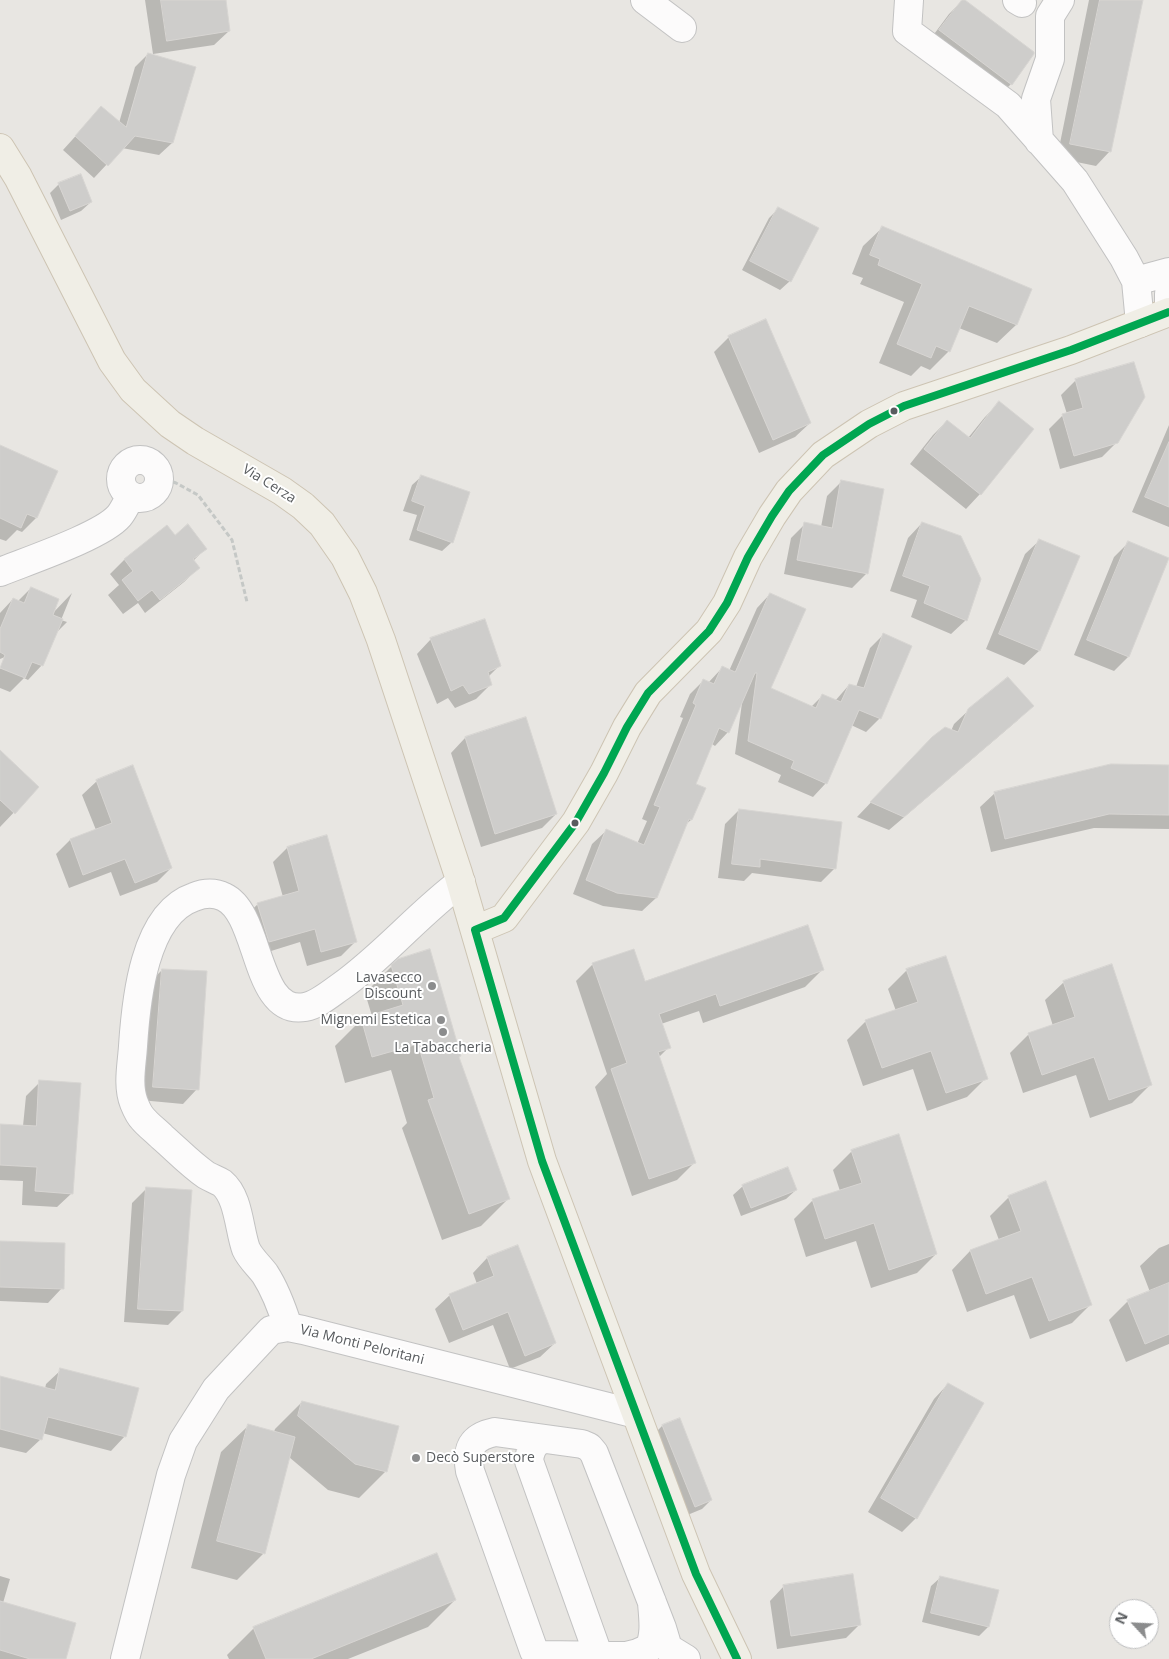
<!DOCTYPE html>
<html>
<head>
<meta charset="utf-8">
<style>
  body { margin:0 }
  #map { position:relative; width:1169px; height:1659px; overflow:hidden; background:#e8e6e2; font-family:"Open Sans",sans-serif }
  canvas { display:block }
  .north { position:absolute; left:1109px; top:1599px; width:50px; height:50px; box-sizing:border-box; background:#fff; border:1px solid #bdbebf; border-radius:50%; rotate:295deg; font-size:14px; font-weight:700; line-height:20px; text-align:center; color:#595c5f }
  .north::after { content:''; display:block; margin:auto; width:18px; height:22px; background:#8b8c8d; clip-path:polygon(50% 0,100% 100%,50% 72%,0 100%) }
</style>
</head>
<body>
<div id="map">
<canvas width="1169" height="1659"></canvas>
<div class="north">N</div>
</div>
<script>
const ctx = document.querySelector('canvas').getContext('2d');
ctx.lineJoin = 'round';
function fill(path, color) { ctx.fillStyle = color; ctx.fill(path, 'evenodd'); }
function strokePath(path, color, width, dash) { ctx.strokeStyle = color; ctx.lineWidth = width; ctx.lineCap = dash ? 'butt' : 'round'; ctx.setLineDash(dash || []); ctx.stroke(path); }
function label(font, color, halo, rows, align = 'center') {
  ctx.font = font + ' "Open Sans",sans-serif'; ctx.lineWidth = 4; ctx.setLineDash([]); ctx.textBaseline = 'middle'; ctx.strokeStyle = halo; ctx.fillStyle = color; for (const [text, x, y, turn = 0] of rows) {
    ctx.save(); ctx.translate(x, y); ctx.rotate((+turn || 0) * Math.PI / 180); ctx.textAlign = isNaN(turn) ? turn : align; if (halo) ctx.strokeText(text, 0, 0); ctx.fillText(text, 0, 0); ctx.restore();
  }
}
fill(new Path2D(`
  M145,0H224L229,31L214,45L153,54Z
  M963,0L1011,84L997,98L926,45L949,14Z
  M1089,0H1141L1110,151L1096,166L1057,158Z
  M148,54L172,143L159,155L122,148L94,178L63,150L101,108L119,123L135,67Z
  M59,184L91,202L81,211L61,220L50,193Z
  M779,208L790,281L780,290L742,270L769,218Z
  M882,228L1031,289L1016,325L997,343L959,328L949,351L930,370L921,366L911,376L879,363L904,302L860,284L863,278L852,274L863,246Z
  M765,321L810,423L795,437L759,453L714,352L728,338Z
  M1076,380L1117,442L1102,457L1060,469L1049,429L1063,415L1067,414L1061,395Z
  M999,403L980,494L966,509L910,464L933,435L947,421L968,438L985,417Z
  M1169,425V527L1132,512Z
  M0,446L36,518L22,532L17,530L6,541L0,539Z
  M422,476L452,542L442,551L409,540L417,515L403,511L412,485Z
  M841,482L883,490L866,574L852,588L784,574L791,538L805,524L821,527L827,496Z
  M922,523L966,620L951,634L911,617L917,600L890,591L908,538Z
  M167,527L174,537L205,549L193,561L198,568L184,582L145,613L138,603L123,614L108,595L119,585L110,574L124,560Z
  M1040,540L1078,557L1039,651L1024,665L986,649L1025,554Z
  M1128,543V657L1114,671L1074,655L1114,557Z
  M31,588L52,614L72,593L61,620L67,622L55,634L42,665L28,680L24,678L10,692L0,688V669L17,652L0,659V613L13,599L18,601Z
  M770,594V689L811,707L822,696L835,701L849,685L856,687L870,648L883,635L880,718L866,732L851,725L826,783L813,797L778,782L781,775L735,754L742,703L728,732L715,746L712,744L695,785L704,789L691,820L685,825L656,898L642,911L603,906L573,894L592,844L606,831L637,844L647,821L642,819L683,718L680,717L690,694L703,681L708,683L722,668L729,671L757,608Z
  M431,639L500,665L488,677L490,685L476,699L455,708L448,698L437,704L417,654Z
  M969,710L1018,720L889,830L857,817L918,753L951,731L954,724Z
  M525,719L556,814L542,828L481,847L451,753L465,738Z
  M0,752L38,787L0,827Z
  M1169,767V829L1094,828L991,852L980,807L995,793Z
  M97,781L171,868L157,882L120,896L111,872L69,888L56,854L70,840L96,830L82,795Z
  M739,810L835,868L821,882L752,873L744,881L718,878L725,824Z
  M287,848L356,941L341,956L307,966L300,942L255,956L243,918L258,904L283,897L273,862Z
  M593,964L644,983L822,970L805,987L703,1023L699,1011L661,1024L669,1047L658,1058L694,1163L677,1180L632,1196L595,1087L607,1074L576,981Z
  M392,966L458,1058L508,1199L481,1226L442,1240L402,1128L407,1123L391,1070L345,1083L335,1046L362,1019L372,1016L365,993Z
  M162,970L197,1089L183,1104L140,1100L148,984Z
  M907,970L986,1078L967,1097L927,1111L913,1069L863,1086L847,1040L866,1021L896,1011L888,989Z
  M1064,982L1151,1084L1132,1103L1090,1118L1076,1075L1023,1093L1010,1053L1029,1034L1053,1026L1045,1000Z
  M40,1082L72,1193L57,1207L22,1205L23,1181L0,1180V1125L23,1126L26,1096Z
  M852,1151L936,1254L917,1273L871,1288L856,1241L806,1257L794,1219L813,1200L840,1191L833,1170Z
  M743,1186L796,1190L786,1199L741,1216L733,1195Z
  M146,1189L182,1311L168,1325L124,1322L132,1203Z
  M1009,1197L1091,1304L1072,1323L1030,1339L1014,1295L967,1312L952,1270L970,1251L999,1240L990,1216Z
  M0,1243L62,1288L48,1303L0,1301Z
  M1169,1244V1344L1126,1362L1109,1320L1128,1301L1150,1292L1140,1266L1159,1248Z
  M517,1247L555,1343L540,1357L510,1369L493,1325L449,1343L435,1309L450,1295L477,1284L473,1273L487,1258Z
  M61,1370L125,1436L111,1451L42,1433L41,1439L26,1453L0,1447V1377L45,1389L46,1384Z
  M948,1384L916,1518L902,1532L868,1512L934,1399Z
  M302,1402L386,1471L359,1498L328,1490L289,1457L264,1553L237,1580L191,1568L221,1452L248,1426L274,1432L275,1429Z
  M679,1419L711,1500L702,1509L685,1516L653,1435L662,1426Z
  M0,1576L10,1579L3,1603L64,1659H0Z
  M941,1577L997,1591L988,1627L979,1636L922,1622L931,1586Z
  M784,1586L860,1624L846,1638L777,1649L770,1601Z
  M455,1600L428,1627L348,1659H229L227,1655L254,1628Z`), '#0003');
const building = new Path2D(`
  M161,0H226L230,31L167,41Z
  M962,0H965L1034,52V54L1012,85L939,30Z
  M1100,0H1143L1111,152L1070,144Z
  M148,53L196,67L173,143L135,136L108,166L75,136L101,106L126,127Z
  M81,174L92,202L70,211L58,183Z
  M778,207L819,228L791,282L750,261Z
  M882,226L1032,289L1017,325L969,306L950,352L936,346L931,358L897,344L922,284L878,265L880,259L870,255Z
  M766,319L811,423L773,440L728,336Z
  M1134,362L1145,397L1118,443L1074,456L1062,414L1083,408L1075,379Z
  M999,401L1034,429L981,495L924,449L947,420L970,438Z
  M1169,442V507L1145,497Z
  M0,445L58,471L37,518L27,514L21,528L0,518Z
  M421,475L470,492L453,543L417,530L425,506L412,501Z
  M841,480L884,489L868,574L797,560L804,522L832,528Z
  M922,522L961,536L981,579L967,621L924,603L930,586L903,576Z
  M188,524L207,549L193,559L200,568L160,600L152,590L138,601L122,580L133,571L124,559L167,525L175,535Z
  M1039,539L1080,556L1040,651L999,634Z
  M1128,541L1169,558L1129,657L1087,640Z
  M31,587L59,599L53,615L63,619L43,666L32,662L25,678L0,668L5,655L0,652V629L13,598L24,603Z
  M770,593L806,609L771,688L816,708L822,694L841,702L849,684L864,688L883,633L912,646L881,719L859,710L827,784L791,768L794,761L748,741L757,673H755L729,733L719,728L696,784L706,788L692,820L689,819L657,898L617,893L586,880L606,829L644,845L660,807L654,805L696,705L693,703L703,679L714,684L722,666L735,672Z
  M485,619L501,666L488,672L492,685L469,694L463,685L451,691L430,638Z
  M1008,677L1034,706L904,817L870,802L932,737L945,727L958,732L968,709Z
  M526,717L557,814L495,834L465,737Z
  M0,750L39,787L15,814L0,800Z
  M1111,764L1169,765V815L1109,814L1005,839L994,792Z
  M133,765L172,868L135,883L125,859L83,875L70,839L112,823L96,780Z
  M739,809L842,822L836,869L760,859V867L732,864Z
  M327,835L357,942L321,952L315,929L269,942L257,903L299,891L287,847Z
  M808,925L824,970L720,1006L716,994L659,1014L671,1048L658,1052L696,1163L649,1179L611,1069L627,1063L592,963L634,949L645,981Z
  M430,949L461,1056L459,1057L510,1199L469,1214L428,1100L434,1098L418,1044L372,1057L361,1018L403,1005L391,965L398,959Z
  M946,956L988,1079L946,1093L931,1051L882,1068L865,1020L918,1002L906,969Z
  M1112,964L1152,1085L1109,1100L1094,1057L1042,1075L1028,1033L1075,1017L1063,981Z
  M162,969L207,971L199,1090L153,1087Z
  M39,1080L81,1083L73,1194L35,1191L37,1167L0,1165V1124L36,1126Z
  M899,1134L937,1254L889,1270L874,1223L825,1239L812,1199L862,1183L851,1150Z
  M788,1167L797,1190L751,1208L742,1185Z
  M1046,1181L1092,1305L1049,1321L1032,1277L986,1294L970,1250L1021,1231L1008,1196Z
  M146,1187L192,1190L183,1311L138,1309Z
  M0,1241L65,1243L64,1289L0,1287Z
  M518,1245L556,1343L525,1356L508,1312L463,1330L449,1294L494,1276L487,1257Z
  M1169,1283V1334L1145,1344L1127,1300Z
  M60,1368L139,1388L126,1437L48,1417L42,1440L0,1429V1376L55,1390Z
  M948,1383L984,1403L917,1519L881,1498Z
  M302,1401L399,1426L387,1472L355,1464L298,1416Z
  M680,1418L712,1500L695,1507L662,1425Z
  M248,1424L295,1437L265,1554L217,1541Z
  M437,1553L456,1600L311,1659H266L253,1627Z
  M853,1574L861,1625L791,1636L783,1585Z
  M940,1576L999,1590L989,1627L931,1613Z
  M0,1601L76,1623L66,1659H30L0,1650Z`);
fill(building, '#cecdcb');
strokePath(building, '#d7d5d2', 1);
const minor = new Path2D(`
  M645,0L682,28
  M909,0L907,31L1008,105L1075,181L1124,258L1136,281L1140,323
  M1017,0L1022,3
  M1039,141L1036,99L1050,59V16L1060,0
  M1136,281L1169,272
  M1169,312V294
  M121 479a19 19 0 1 1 38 0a19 19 0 1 1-38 0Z
  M0,572C27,561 102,536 119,516C124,510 127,502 131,496
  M288,1327C282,1308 276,1291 265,1274C259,1266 250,1258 246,1249C239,1230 239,1197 222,1183C217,1180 211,1178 206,1175C190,1164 177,1150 162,1137C156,1131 148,1125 143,1119C139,1115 136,1108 134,1103C127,1085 132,1064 133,1046C136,1000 144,914 194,897C204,893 214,892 224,897C261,914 254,1016 305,1007C317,1005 330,994 340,987C384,956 418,914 461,882
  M541,1439C533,1445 530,1450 529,1461L599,1657
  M652,1602C653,1617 656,1634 649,1648L638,1653L626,1656L538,1655L534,1651L470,1471C466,1449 471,1437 495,1432L582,1444L589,1447L594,1453L662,1628L668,1648L686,1659
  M125,1659L171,1475L183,1441L216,1389L271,1330L288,1327L303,1330L636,1414`);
const major = new Path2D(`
  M0,148L18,177L112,361L133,390L170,424L195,441L282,491L303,506L322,524L345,557L363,593L381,640L458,873L542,1161L696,1574L737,1659
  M475,930L504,918L576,822L604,773L627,727L648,693L709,631L727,603L748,557L772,516L789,491L823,455L869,424L904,406L1071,350L1169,312`);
strokePath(minor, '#c2c2c2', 30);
strokePath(major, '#cdc4b3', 30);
strokePath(new Path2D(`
  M159,477L176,483L198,495L232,540L247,602`), '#c5c8c6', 3, [5, 2.5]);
strokePath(minor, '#fcfbfb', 28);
strokePath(major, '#f0eee6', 28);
strokePath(new Path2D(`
  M737,1659L696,1574L542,1161L475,930L504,918L576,822L604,773L627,727L648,693L709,631L727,603L748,557L772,516L789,491L823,455L869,424L904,406L1071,350L1169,312`), '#00a651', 8);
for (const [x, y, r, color] of [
  [894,411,4.5,"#595c5f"],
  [575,823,4.5,"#595c5f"],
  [432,986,5,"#8b8c8d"],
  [441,1020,5,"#8b8c8d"],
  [443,1032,5,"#8b8c8d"],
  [416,1458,5,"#8b8c8d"]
]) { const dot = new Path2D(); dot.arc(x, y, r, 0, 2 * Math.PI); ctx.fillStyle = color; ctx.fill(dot); strokePath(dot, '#fff', 2); }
label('14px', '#595c5f', '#fff', [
  ["Via Cerza",269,484,32],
  ["Via Monti Peloritani",362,1345,14]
]);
label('14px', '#595c5f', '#fff', [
  ["Lavasecco",422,978],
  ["Discount",422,994],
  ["Mignemi Estetica",431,1020],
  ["La Tabaccheria",443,1048,"center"],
  ["Decò Superstore",426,1458,"left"]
], 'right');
</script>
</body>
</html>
